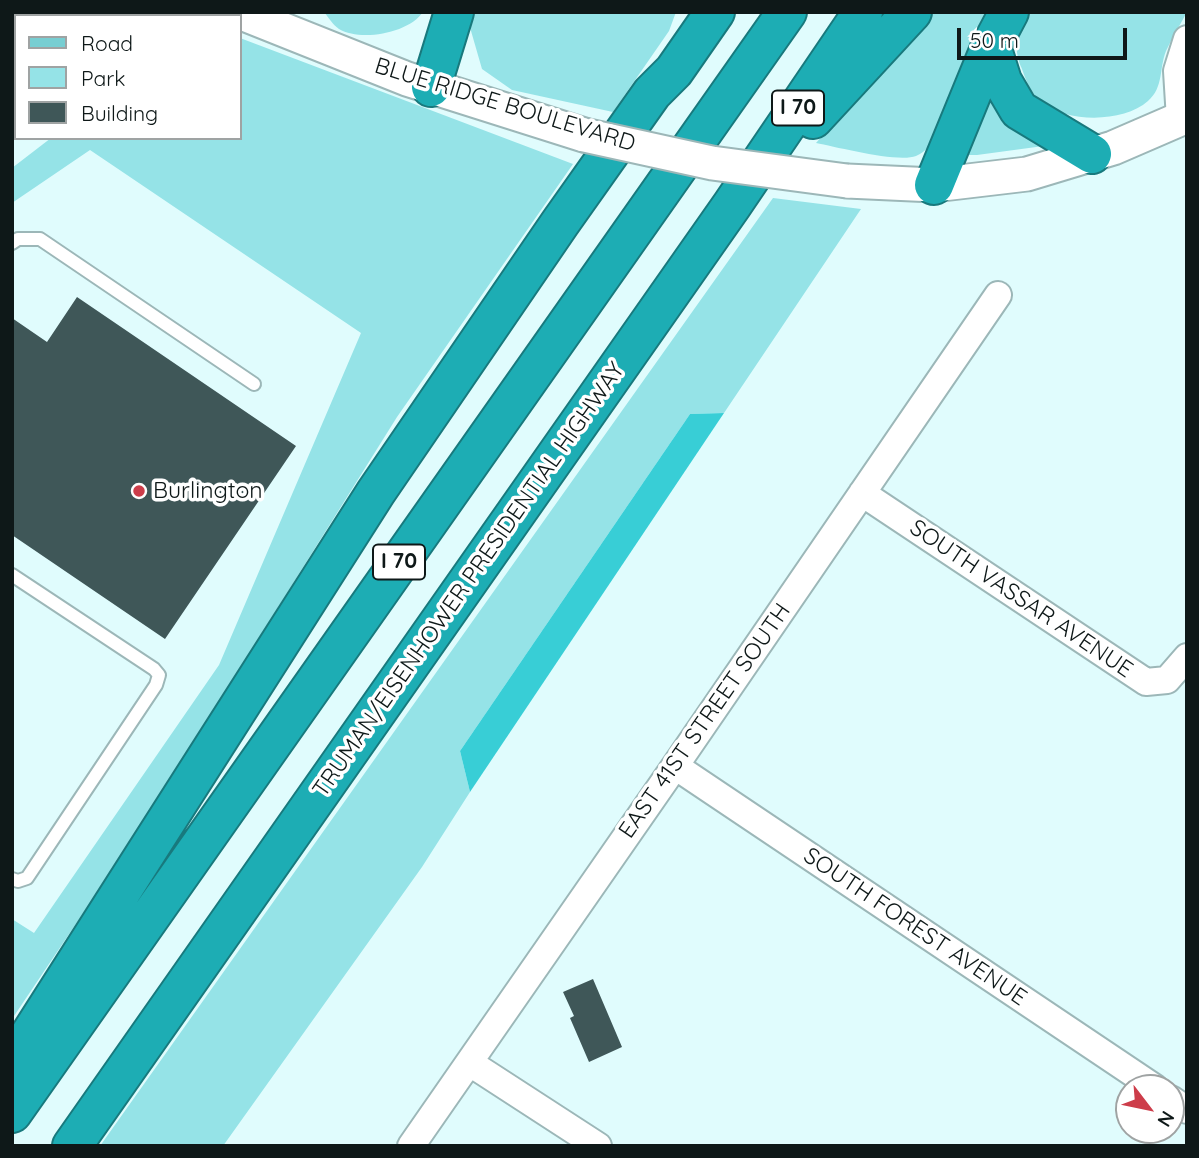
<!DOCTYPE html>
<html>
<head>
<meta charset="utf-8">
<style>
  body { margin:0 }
  #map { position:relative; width:1199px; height:1158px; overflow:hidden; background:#e0fcfd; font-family:Quicksand,sans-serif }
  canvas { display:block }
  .frame { position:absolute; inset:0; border:14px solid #0e1818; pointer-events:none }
  .legend { position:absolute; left:14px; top:14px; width:228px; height:126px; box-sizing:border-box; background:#fff; border:2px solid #9fa3a3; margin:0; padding:9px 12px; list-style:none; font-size:21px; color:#0e1818 }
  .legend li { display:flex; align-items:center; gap:14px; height:35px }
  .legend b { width:35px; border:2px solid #9fa3a3 }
  .north { position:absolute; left:1115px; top:1074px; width:70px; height:70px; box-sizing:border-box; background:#fff; border:2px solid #9fa3a3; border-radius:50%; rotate:122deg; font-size:19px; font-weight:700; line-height:28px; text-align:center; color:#0e1818 }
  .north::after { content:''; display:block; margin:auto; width:24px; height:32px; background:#cd3d4a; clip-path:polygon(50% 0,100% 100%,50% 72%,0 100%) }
  .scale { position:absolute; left:957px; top:28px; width:170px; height:32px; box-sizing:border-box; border:4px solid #0e1818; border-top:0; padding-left:9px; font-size:21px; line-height:24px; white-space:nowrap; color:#0e1818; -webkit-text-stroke:5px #fff; paint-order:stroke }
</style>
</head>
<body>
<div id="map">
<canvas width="1199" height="1158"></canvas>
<div class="frame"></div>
<ul class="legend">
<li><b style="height:9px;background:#77ced2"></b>Road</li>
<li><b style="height:19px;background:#95e3e7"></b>Park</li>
<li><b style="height:19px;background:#3f5758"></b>Building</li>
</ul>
<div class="north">N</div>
<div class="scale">50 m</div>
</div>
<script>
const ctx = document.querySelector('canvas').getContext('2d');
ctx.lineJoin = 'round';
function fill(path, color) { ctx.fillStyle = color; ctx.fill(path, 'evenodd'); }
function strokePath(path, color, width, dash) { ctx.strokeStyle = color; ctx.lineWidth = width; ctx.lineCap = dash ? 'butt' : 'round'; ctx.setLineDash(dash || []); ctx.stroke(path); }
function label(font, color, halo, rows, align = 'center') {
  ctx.font = font + ' Quicksand,sans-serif'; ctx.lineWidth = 7; ctx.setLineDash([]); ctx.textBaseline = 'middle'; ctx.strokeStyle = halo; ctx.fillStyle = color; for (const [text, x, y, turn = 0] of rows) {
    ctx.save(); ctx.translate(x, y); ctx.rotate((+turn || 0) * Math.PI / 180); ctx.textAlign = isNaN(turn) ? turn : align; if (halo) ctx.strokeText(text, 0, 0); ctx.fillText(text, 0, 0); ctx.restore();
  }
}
fill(new Path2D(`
  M12,12H88L83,16H16V62L12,65Z
  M324,12H423C409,33 361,42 339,29C333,25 329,18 324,12Z
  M473,12H676L669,31L613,112L512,90L482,69L469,24Z
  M929,12H994L936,136C931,144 926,152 916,156C898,163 837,147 816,143Z
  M1027,12H1187C1180,25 1172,38 1166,51C1159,68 1164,87 1148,101C1123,123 1067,123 1041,102C1031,93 1026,81 1022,69C1018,61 1015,47 1017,38C1019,29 1024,20 1027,12Z
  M240,38L573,164L397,417L137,833L12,1019V919L34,933L219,665L361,333L90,150L12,203V168L51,138H240Z
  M993,79L1051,145L977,155H969L965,152Z
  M773,198L861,209L724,413L690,414L460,751L470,792L422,867L223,1146H100Z`), '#95e3e7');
fill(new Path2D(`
  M724,413L470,792L460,751L690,414Z`), '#38ced6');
fill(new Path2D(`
  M77,297L296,446L165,639L12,535V318L47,342Z
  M593,979L622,1047L589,1062L570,1018L574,1016L563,992Z`), '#3f5758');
const service = new Path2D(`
  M12,243L18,239H40L254,384
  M12,575L154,669L159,675L156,685L27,878L18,881L12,879`);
const minor = new Path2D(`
  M1180,119L1177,71L1187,39
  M862,493L1146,682L1167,680L1187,657
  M675,766L1155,1088
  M470,1063L598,1146
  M1171,1099L1187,1110
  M411,1146L675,766L998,295`);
const tertiary = new Path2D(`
  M239,12L407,79L584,135
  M847,181L934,185L1027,174L1113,148L1187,116`);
const primary = new Path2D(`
  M147,16L152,12
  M12,113L16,111`);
const motorway = new Path2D(`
  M991,46L1002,81L1019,110L1092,154
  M431,87L454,12
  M813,119L912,12
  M934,185L991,46L1009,12
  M12,1063L376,492L560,223L652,93L674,71L715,12
  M12,1113L787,12
  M72,1146L732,205L863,12`);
strokePath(service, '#9cb7b8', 16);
strokePath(minor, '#9cb7b8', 30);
strokePath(tertiary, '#9cb7b8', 37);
strokePath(primary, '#18797d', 42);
strokePath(motorway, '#18797d', 42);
strokePath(service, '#fff', 12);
strokePath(minor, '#fff', 26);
strokePath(tertiary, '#fff', 33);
strokePath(primary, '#77ced2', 38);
strokePath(motorway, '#1dadb4', 38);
const tertiaryBridge = new Path2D(`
  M584,135L712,163L847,181`);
strokePath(tertiaryBridge, '#9cb7b8', 37, []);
strokePath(tertiaryBridge, '#fff', 33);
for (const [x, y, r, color] of [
  [139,491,7,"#cd3d4a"]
]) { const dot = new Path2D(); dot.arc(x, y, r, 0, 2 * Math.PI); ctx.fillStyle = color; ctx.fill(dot); strokePath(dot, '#fff', 2.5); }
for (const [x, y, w] of [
  [798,108,52],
  [399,562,52]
]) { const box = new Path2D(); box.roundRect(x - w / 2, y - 17.5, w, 35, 5); ctx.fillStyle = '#fff'; ctx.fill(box); strokePath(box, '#0e1818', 2); }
label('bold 21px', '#0e1818', null, [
  ["I 70",798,108],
  ["I 70",399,562]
]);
label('23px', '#0e1818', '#fff', [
  ["BLUE RIDGE BOULEVARD",505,105,17],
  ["TRUMAN/EISENHOWER PRESIDENTIAL HIGHWAY",469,580,-55],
  ["SOUTH VASSAR AVENUE",1021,599,34],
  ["EAST 41ST STREET SOUTH",705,721,-55],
  ["SOUTH FOREST AVENUE",915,927,34]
]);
label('23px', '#0e1818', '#fff', [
  ["Burlington",153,491]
], 'left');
</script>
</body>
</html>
